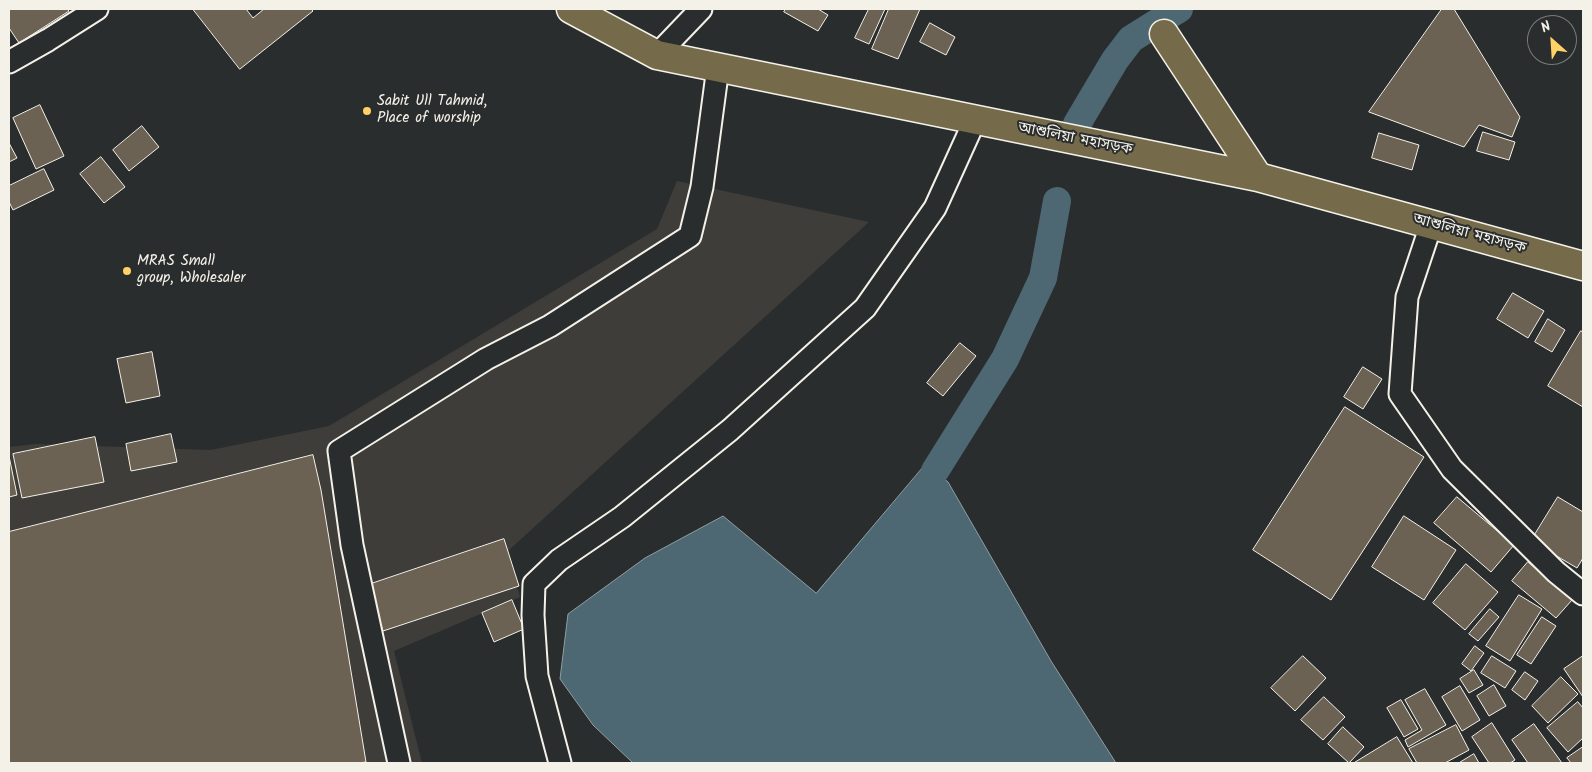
<!DOCTYPE html>
<html>
<head>
<meta charset="utf-8">
<style>
  body { margin:0 }
  #map { position:relative; width:1592px; height:772px; overflow:hidden; background:#2a2d2e; font-family:Kalam,sans-serif }
  canvas { display:block }
  .frame { position:absolute; inset:0; border:10px solid #f4f1e8; pointer-events:none }
  .north { position:absolute; left:1527px; top:15px; width:50px; height:50px; box-sizing:border-box; background:#2a2d2e; border:1px solid #7b7b78; border-radius:50%; rotate:334deg; font-size:14px; font-weight:700; line-height:20px; text-align:center; color:#f4f1e8 }
  .north::after { content:''; display:block; margin:auto; width:18px; height:22px; background:#ffd166; clip-path:polygon(50% 0,100% 100%,50% 72%,0 100%) }
</style>
</head>
<body>
<div id="map">
<canvas width="1592" height="772"></canvas>
<div class="frame"></div>
<div class="north">N</div>
</div>
<script>
const ctx = document.querySelector('canvas').getContext('2d');
ctx.lineJoin = 'round';
function fill(path, color) { ctx.fillStyle = color; ctx.fill(path, 'evenodd'); }
function strokePath(path, color, width, dash) { ctx.strokeStyle = color; ctx.lineWidth = width; ctx.lineCap = dash ? 'butt' : 'round'; ctx.setLineDash(dash || []); ctx.stroke(path); }
function label(font, color, halo, rows, align = 'center') {
  ctx.font = font + ' Kalam,"Noto Sans Bengali",sans-serif'; ctx.lineWidth = 4; ctx.setLineDash([]); ctx.textBaseline = 'middle'; ctx.strokeStyle = halo; ctx.fillStyle = color; for (const [text, x, y, turn = 0] of rows) {
    ctx.save(); ctx.translate(x, y); ctx.rotate((+turn || 0) * Math.PI / 180); ctx.textAlign = isNaN(turn) ? turn : align; if (halo) ctx.strokeText(text, 0, 0); ctx.fillText(text, 0, 0); ctx.restore();
  }
}
fill(new Path2D(`
  M677,181L869,222L508,551L520,597L394,651L422,763H9V447L36,444L211,450L329,426L657,229Z`), '#3e3d39');
const water = new Path2D(`
  M926,464L948,482L1051,661L1116,763H633L593,725L560,679L568,614L645,558L723,516L816,593Z`);
fill(water, '#4d6872');
strokePath(water, '#909fa1', 1);
strokePath(new Path2D(`
  M1077,124L1115,60L1131,39L1179,9
  M935,471L1005,359L1043,278L1057,201`), '#4d6872', 28);
const building = new Path2D(`
  M9,9H67L69,11L19,43L9,28Z
  M193,9H246L253,18L264,9H311L313,11L240,69Z
  M786,9H818L828,15L818,31L784,12Z
  M869,9H885L869,44L855,38Z
  M889,9H920L898,59L872,49Z
  M1442,9H1454L1520,117L1512,137L1479,125L1464,147L1369,112Z
  M930,23L955,37L946,55L920,42Z
  M40,105L64,156L36,169L13,118Z
  M142,126L159,147L129,171L113,150Z
  M1483,132L1515,142L1509,160L1477,151Z
  M1379,133L1419,145L1412,170L1372,158Z
  M9,143L17,158L9,162Z
  M101,157L125,187L104,203L80,174Z
  M44,169L54,190L13,210L9,202V186Z
  M1513,293L1544,311L1528,338L1497,319Z
  M1548,319L1565,330L1552,352L1535,342Z
  M1581,331L1583,332V407L1548,386Z
  M960,343L976,356L943,396L927,383Z
  M152,352L160,396L126,403L117,359Z
  M1363,367L1382,379L1363,409L1344,397Z
  M1345,407L1424,457L1331,600L1253,550Z
  M171,434L177,462L131,471L126,444Z
  M95,437L104,482L22,498L13,454Z
  M313,455L321,490L366,762L358,763H9V532Z
  M9,456L17,495L9,497Z
  M1457,497L1514,545L1491,572L1434,523Z
  M1558,497L1583,512V558L1577,568L1531,541Z
  M1404,516L1456,550L1424,600L1372,567Z
  M504,539L519,586L383,631L368,585Z
  M1528,562L1572,600L1556,618L1512,581Z
  M1466,564L1498,592L1465,630L1433,603Z
  M1519,595L1542,609L1510,661L1486,646Z
  M512,600L524,629L494,642L482,613Z
  M1490,609L1499,617L1478,641L1469,634Z
  M1542,617L1556,626L1531,664L1517,655Z
  M1475,646L1484,653L1471,671L1462,664Z
  M1303,656L1326,678L1295,711L1271,688Z
  M1492,656L1516,671L1505,688L1481,673Z
  M1583,656V697L1564,669Z
  M1474,670L1483,685L1469,693L1460,679Z
  M1525,672L1538,681L1525,700L1512,690Z
  M1561,677L1578,694L1548,723L1532,706Z
  M1494,685L1506,706L1489,716L1477,696Z
  M1460,686L1480,720L1462,731L1442,697Z
  M1425,689L1446,725L1408,747L1405,740L1422,730L1405,700Z
  M1324,697L1345,717L1323,740L1301,720Z
  M1401,700L1418,729L1404,737L1387,708Z
  M1578,702L1583,708V738L1568,752L1547,728Z
  M1492,723L1515,760L1510,763H1489L1472,737Z
  M1534,724L1562,763H1528L1512,740Z
  M1456,725L1469,750L1445,763H1417L1409,749Z
  M1343,727L1364,747L1349,763L1328,744Z
  M1397,737L1413,763H1354Z
  M1583,747V763H1571L1567,758Z
  M1474,754L1479,763H1459Z`);
fill(building, '#6c6253');
strokePath(building, '#f4f1e8', 1);
const minor = new Path2D(`
  M657,55L701,9
  M9,62L48,40L97,9
  M1431,225L1407,297L1400,394L1452,469L1556,572L1583,594
  M399,763L352,545L339,451L486,359L550,326L690,236L702,187L718,67
  M560,763L537,676L533,615L534,584L559,560L622,517L730,430L865,308L935,208L975,120`);
const trunk = new Path2D(`
  M571,9L657,55L1258,177L1583,266
  M1164,34L1258,177`);
strokePath(minor, '#f4f1e8', 25);
strokePath(trunk, '#f4f1e8', 31);
strokePath(minor, '#2a2d2e', 21);
strokePath(trunk, '#756b4b', 28);
for (const [x, y, r, color] of [
  [367,111,5,"#ffd166"],
  [127,271,5,"#ffd166"]
]) { const dot = new Path2D(); dot.arc(x, y, r, 0, 2 * Math.PI); ctx.fillStyle = color; ctx.fill(dot); strokePath(dot, '#2a2d2e', 2); }
label('15px', '#f4f1e8', '#2a2d2e', [
  ["Sabit Ull Tahmid,",377,102],
  ["Place of worship",377,119],
  ["MRAS Small",137,262],
  ["group, Wholesaler",137,279]
], 'left');
label('15px', '#f4f1e8', '#2a2d2e', [
  ["আশুলিয়া মহাসড়ক",1075,140,11],
  ["আশুলিয়া মহাসড়ক",1469,235,15]
]);
</script>
</body>
</html>
